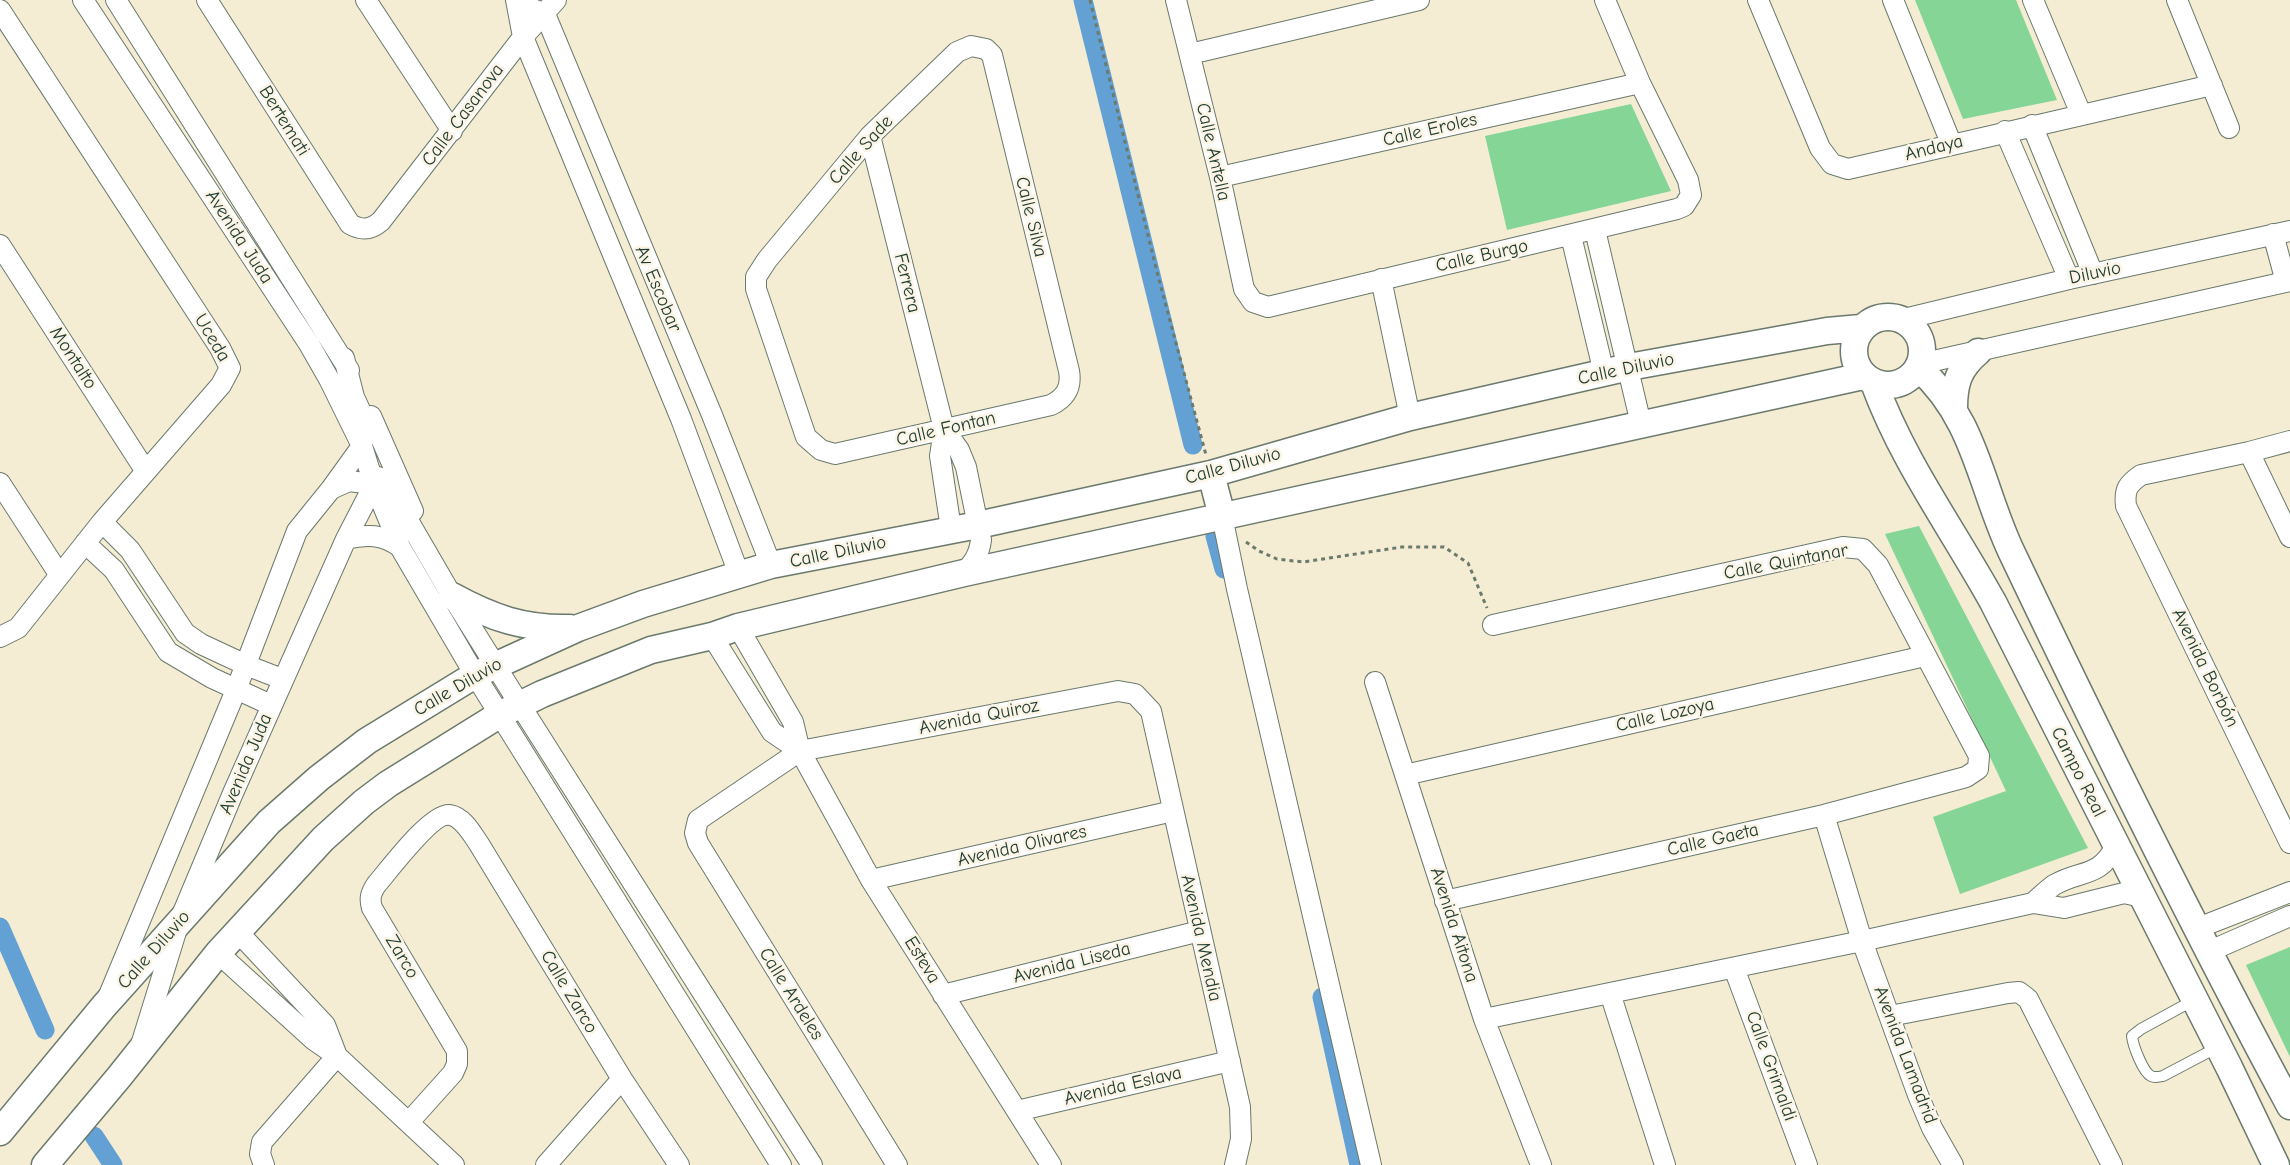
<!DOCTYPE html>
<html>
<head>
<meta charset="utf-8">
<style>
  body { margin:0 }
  canvas { display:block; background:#f4ecd3 }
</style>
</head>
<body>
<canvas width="2290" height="1165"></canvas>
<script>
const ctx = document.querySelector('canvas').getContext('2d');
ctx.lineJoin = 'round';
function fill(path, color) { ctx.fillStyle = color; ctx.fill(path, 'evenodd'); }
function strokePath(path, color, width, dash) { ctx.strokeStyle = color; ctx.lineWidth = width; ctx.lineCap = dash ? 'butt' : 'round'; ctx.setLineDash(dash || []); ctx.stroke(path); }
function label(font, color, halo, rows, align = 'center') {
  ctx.font = font + ' "Comic Neue",sans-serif'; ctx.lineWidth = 5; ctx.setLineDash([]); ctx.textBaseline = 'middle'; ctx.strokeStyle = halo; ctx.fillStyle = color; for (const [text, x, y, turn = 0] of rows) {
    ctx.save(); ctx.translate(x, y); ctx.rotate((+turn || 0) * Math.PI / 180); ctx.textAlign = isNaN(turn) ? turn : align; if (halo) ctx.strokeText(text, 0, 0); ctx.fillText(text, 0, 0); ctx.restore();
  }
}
fill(new Path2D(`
  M1915,0H2016L2057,100L1963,119Z
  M1631,104L1671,191L1507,230L1485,136Z
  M1919,526L2088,848L1960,894L1933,817L2006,791L1885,534Z
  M2290,947V1057L2246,965Z`), '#84d596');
strokePath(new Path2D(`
  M1083,0L1193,445
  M1215,536L1224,569
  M0,927L45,1030
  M1322,997L1359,1165
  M94,1136L113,1165`), '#63a0d4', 19);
const service = new Path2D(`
  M2194,1000L2141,1029L2132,1036C2133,1046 2143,1072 2151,1076C2155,1078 2159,1077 2163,1076L2218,1047`);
const minor = new Path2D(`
  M83,0L309,344L329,379L362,446L374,484L400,547L475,675L781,1165
  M116,0L349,370
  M207,0L350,224C362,231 371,230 381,221L523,37L556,0
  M366,0L452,131
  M516,0L523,37L681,419L739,574
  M1176,0L1220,177L1244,289L1253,302L1268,307L1677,209L1684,206L1691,195L1688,180L1640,83L1605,0
  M1758,0L1820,148L1832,164L1848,169L2212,85
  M1893,0L1951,143
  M2033,0L2081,114
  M2177,0L2229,128
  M518,3L545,14L712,415L771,565
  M0,10L220,348L230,368L221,385L102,522L18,628L0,637
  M971,46L986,49L992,55L1069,371C1072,388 1065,398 1051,405L835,454L821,450L806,437L756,289V277L767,260L870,136L957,52Z
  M1190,54L1419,0
  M2032,125L2093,274
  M2005,131L2069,279
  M870,136L944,429L959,450L966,467L981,540C979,555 974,562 964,573
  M1220,177L1640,83
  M1595,230L1641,424
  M2273,234L2286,282
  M1571,236L1604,373
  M0,245L145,470
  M1381,279L1410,417
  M1900,320L2069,279L2290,231
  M344,358L354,397L371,434
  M1920,364L2290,281
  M371,416L413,511
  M944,429L940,456L951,529
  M2290,441L2249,452L2141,475C2128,484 2124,489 2126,506L2290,843
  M2249,452L2290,537
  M0,483L59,574
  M331,489L362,446
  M1222,516L1237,589L1371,1165
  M102,522L130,550L185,633L201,644L246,665L282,679
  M346,539C367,534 383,534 400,547
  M85,543L114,570L168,652L212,678L271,705
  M738,627L793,722L800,751L871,880L1051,1165
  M712,636L772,732L800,751
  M1375,682L1484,1019L1541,1165
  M1405,775L1925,656
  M1824,815L1862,941L1918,1095L1932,1128L1953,1165
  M871,880L1173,811
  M1445,901L1824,815L1966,777L1978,769L1979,756L1878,565L1863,549L1843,547L1493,625
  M2033,903C2040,897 2047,890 2054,885C2082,869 2098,879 2116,846
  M2198,928L2290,892
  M238,932L325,1025L337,1056
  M2210,951L2290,916
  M218,953L314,1040L337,1056L454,1165
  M1734,968L1807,1165
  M1610,993L1665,1165
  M109,995L236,690L297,531L331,489L349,481L380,485L390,493L398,503L452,596L520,705L812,1165
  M943,995L1200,931
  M1890,1016L2008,993L2019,992L2028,999L2112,1165
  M1484,1019L1862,941L2033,903L2064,908L2124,893L2142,897
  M141,1045L179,922L233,793L346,539L378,477
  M1017,1111L1230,1061
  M409,1122L453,1073L457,1064V1051L372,908C369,898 371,893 376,885C389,870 432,812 450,815C463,817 472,834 479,844L622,1079L679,1165
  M264,1165L260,1154L262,1142L337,1056
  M546,1165L622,1079
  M897,1165L698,843L695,833L698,820L800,751L1118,691L1135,694L1151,711L1240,1107L1241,1139L1235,1165`);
const tertiary = new Path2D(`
  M1854 351a34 34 0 1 1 68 0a34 34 0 1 1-68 0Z
  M1919,368C1976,420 1980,485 2011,551C2100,738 2192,924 2290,1106
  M1874,383C1903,462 1952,528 1993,602L2229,1067L2276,1165
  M1954,408C1954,383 1959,368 1978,352
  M1211,474L1222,516
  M452,596C492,618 524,629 570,628
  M0,1132L104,1006L269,822L319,778L367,741L475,675L578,628L643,604L771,565L978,525L1211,474L1410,417L1629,367L1827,331L1861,328
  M45,1165L119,1077L218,953L323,839L364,802L388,784L499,715L542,694L651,650L712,636L738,627L964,573L1863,376`);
strokePath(service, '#6a7a6c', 12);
strokePath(minor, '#6a7a6c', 22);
strokePath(tertiary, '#6a7a6c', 29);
strokePath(new Path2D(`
  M1090,0L1158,276L1206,455
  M1246,542L1259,551L1277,559L1303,562L1402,547H1444L1468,563L1487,608`), '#6a7a6c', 3, [4, 4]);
strokePath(service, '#fff', 10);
strokePath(minor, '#fff', 20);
strokePath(tertiary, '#fff', 26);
label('19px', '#1f3d34', '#fcf5e5', [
  ["Calle Casanova",463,115,-53],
  ["Bertemati",284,121,58],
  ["Calle Eroles",1430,130,-13],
  ["Andaya",1934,148,-14],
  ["Calle Sade",861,150,-48],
  ["Calle Antella",1213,152,77],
  ["Calle Silva",1031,217,76],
  ["Avenida Juda",239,237,57],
  ["Calle Burgo",1482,256,-13],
  ["Diluvio",2095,273,-12],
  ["Ferrera",907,283,76],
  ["Av Escobar",658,289,67],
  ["Uceda",212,338,59],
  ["Montalto",73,358,57],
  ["Calle Diluvio",1626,369,-12],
  ["Calle Fontan",946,429,-13],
  ["Calle Diluvio",1233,466,-15],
  ["Calle Diluvio",838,552,-12],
  ["Calle Quintanar",1786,562,-11],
  ["Avenida Borbón",2205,668,64],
  ["Calle Diluvio",458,687,-30],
  ["Calle Lozoya",1665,715,-13],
  ["Avenida Quiroz",979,717,-11],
  ["Avenida Juda",246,764,-67],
  ["Campo Real",2078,772,63],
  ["Calle Gaeta",1713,840,-13],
  ["Avenida Olivares",1022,846,-13],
  ["Avenida Aitona",1454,925,72],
  ["Avenida Mendia",1201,938,77],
  ["Calle Diluvio",154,950,-48],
  ["Zarco",402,957,59],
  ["Esteva",922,960,58],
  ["Avenida Liseda",1072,963,-14],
  ["Calle Zarco",569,992,59],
  ["Calle Ardeles",791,994,58],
  ["Avenida Lamadrid",1905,1055,69],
  ["Calle Grimaldi",1771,1066,70],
  ["Avenida Eslava",1123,1086,-13]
]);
</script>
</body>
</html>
